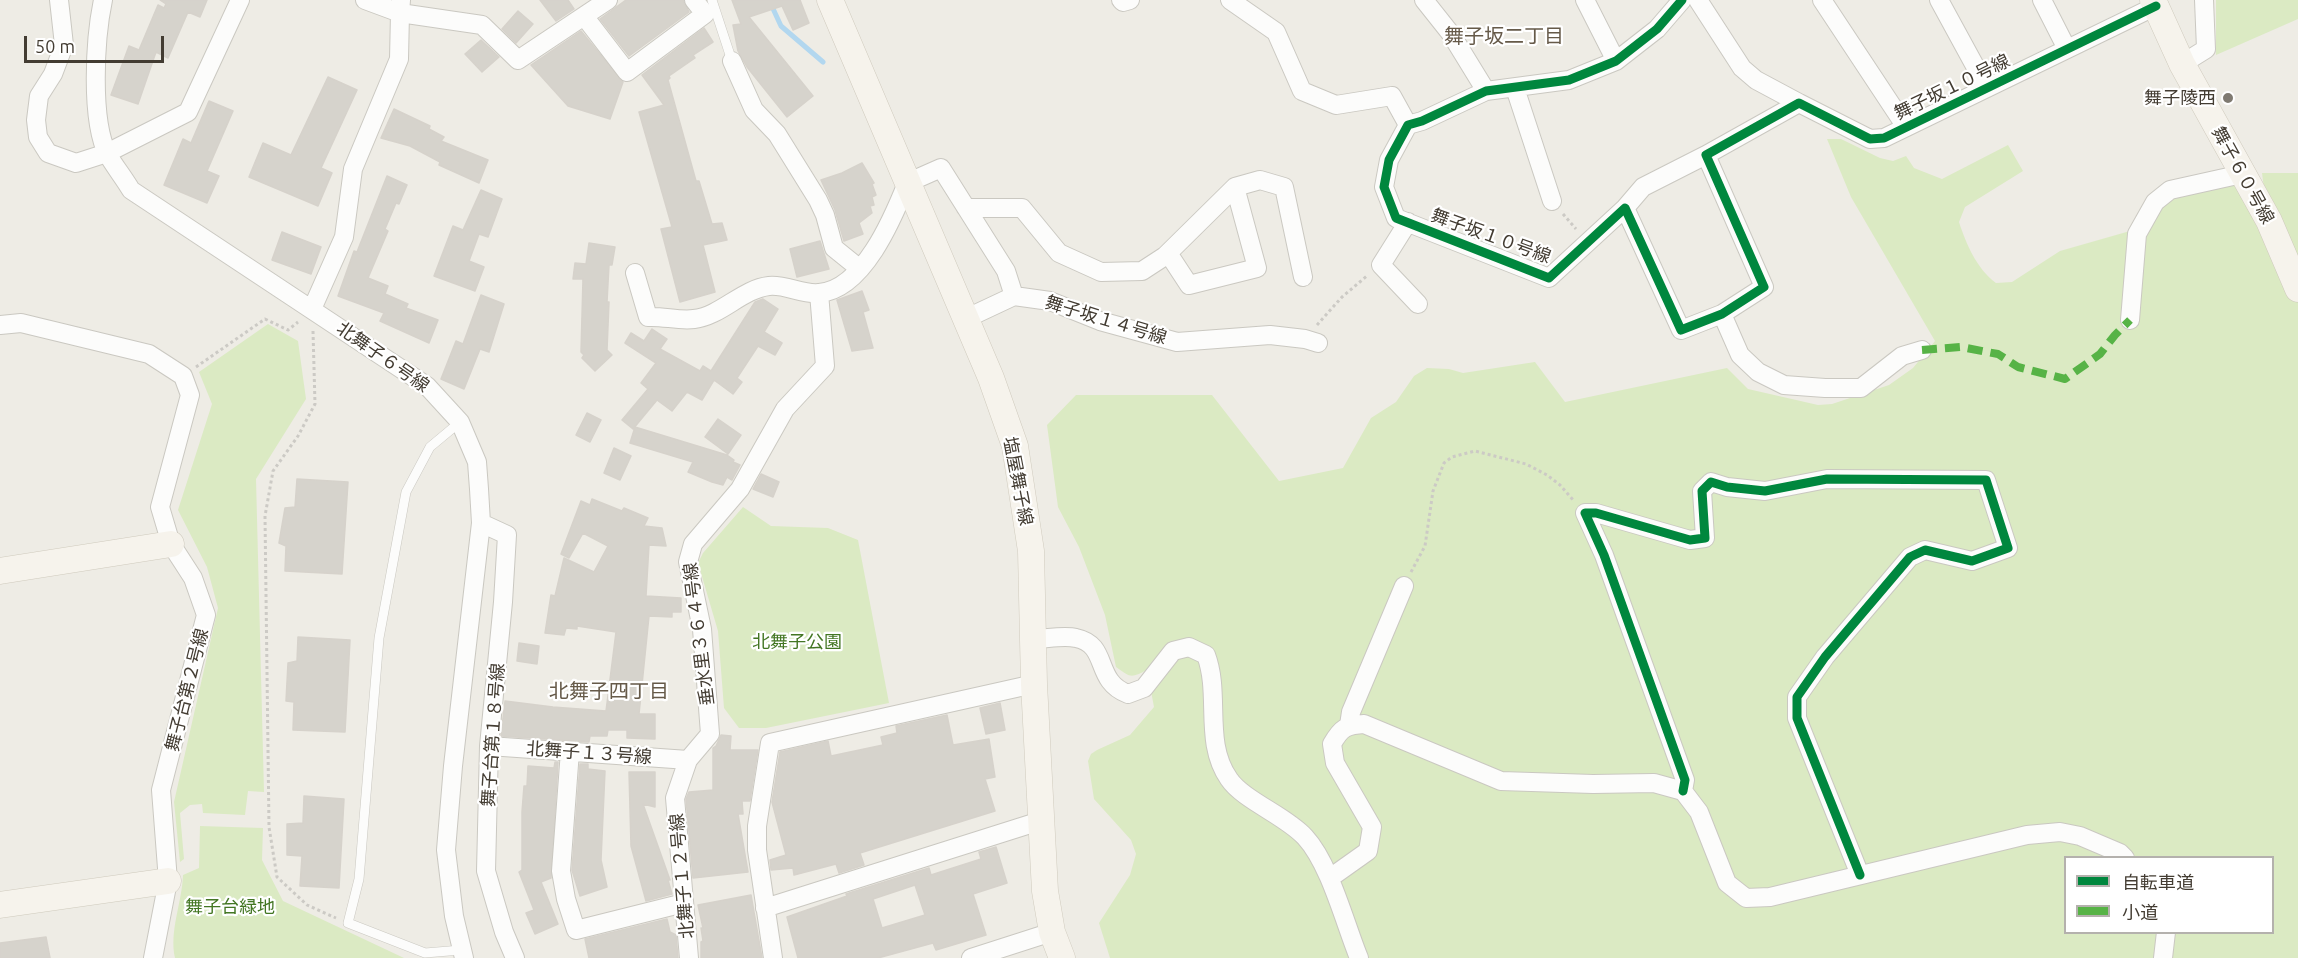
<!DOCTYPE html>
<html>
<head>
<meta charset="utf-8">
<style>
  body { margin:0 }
  #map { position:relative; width:2298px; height:958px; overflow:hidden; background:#eeece5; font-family:Ubuntu,"Noto Sans JP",sans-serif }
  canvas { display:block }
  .legend { position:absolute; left:2064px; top:856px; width:210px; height:78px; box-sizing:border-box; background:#fff; border:2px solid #b4b1ad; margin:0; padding:8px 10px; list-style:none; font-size:18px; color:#433c32 }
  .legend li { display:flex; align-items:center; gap:12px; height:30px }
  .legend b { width:30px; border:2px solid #b4b1ad }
  .scale { position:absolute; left:24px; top:36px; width:140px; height:27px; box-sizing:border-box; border:3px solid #433c32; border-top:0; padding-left:8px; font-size:18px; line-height:21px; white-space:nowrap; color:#433c32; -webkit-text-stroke:4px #fff; paint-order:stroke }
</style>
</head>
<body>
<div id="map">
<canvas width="2298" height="958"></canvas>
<ul class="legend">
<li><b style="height:8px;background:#00873e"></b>自転車道</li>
<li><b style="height:8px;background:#57b346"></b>小道</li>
</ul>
<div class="scale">50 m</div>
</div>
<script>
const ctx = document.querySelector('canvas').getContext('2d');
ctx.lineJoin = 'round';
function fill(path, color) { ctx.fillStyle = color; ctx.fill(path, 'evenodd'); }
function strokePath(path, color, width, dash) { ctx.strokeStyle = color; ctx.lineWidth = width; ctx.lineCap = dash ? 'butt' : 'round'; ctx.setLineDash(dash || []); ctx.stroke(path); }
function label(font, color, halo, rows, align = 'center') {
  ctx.font = font + ' Ubuntu,"Noto Sans JP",sans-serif'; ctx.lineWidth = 4.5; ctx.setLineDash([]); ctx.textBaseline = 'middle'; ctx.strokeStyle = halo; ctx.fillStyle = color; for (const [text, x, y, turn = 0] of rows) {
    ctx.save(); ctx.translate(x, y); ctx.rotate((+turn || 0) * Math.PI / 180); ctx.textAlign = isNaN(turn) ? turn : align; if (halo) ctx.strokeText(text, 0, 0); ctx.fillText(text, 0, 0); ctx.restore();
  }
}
fill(new Path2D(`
  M2216,0H2298V19L2216,55Z
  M1827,139H1841L1880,158L1893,161L1906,156L1914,168L1942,179L2008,145L2023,171L1965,207L1959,222C1966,244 1977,269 1996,283L2012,282L2060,251L2130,231L2168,197L2240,182L2298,288V958H1110L1099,923L1130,875L1136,854L1131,840L1094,799L1088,761L1091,754L1097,750L1130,735L1154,707L1147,670C1131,678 1131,678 1116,667L1105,615L1079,547L1058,507L1047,425L1076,395H1212L1279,481L1343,468L1371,418L1396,402L1414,376L1427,368L1449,369L1463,373L1535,362L1565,402L1727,368L1748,389L1818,405L1832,404L1889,385L1913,368L1935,341L1851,197ZM2066,858H2272V932H2066Z
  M2262,173H2298V269L2266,204Z
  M268,324L298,341L306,399L256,479L264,792L248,791L245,815L203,813L202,804L190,805L180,813L184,859L180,862L174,802L218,608L207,567L178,510L212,404L199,372Z
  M743,507L771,526L828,528L858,540L889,703L766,728H739L724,708L718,631L698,563L703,553Z
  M200,826L263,828L262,860L283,901L404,958H175C169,931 182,903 183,875L199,868Z`), '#dbeac3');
strokePath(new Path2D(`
  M769,0L781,26L823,62`), '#b2d7ef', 5);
const building = new Path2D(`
  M160,0H207L200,17L188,12L168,58L156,52L138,104L111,95L129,46L139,50L158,5L164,8L166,4Z
  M540,0H568L574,9L556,21Z
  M626,0H683L689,12L629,56L600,19Z
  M732,0H800L809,23L793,30L782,6L749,17L813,96L787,117L747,67L738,51L733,25L741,24Z
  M518,11L533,24L516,43L502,29Z
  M704,28L713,42L693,55L695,58L669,76L670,78L668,80L696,181H699L712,224L722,223L727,240L703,245L715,292L680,302L661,229L672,227L639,112L664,105L642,75Z
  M581,31L623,82L610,119L568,106L531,65Z
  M481,40L499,57L482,72L465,54Z
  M328,77L357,90L321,168L332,173L318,206L249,177L263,143L291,155Z
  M209,101L233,111L207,171L219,176L207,203L164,185L183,139L191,143Z
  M394,109L430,126L429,129L444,137L441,141L488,160L479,183L439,165L440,162L410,146L381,138Z
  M862,163L874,183L872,184L876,195L872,197L874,205L870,206L872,213L859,223L863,234L844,241L835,210L821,180L842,173Z
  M387,176L407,185L399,204L396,203L385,229L388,231L368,278L388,286L385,294L408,304L406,308L438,320L429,343L380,321L384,313L338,296L354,251L357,252Z
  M481,190L502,199L488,237L479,234L469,261L484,267L475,291L434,276L453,226L463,230Z
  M282,232L321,247L311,274L272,260Z
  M820,241L829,269L797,277L790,249Z
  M589,243L615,247L612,265H609L607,302H609L607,350L612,355L595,371L582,358L584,355L581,352L583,279H573L575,263L586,264Z
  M862,291L869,310L863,312L873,348L852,351L837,300Z
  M481,295L504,304L489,352L480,349L464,389L441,379L456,341L463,344Z
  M763,299L778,309L764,332L782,343L775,355L758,346L737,378L742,382L733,394L714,380L702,400L687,392L672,411L657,400L633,429L622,420L648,389L641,383L656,363L625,343L631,333L644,341L652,329L667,339L660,349L700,371L703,366L711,371L755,302Z
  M587,413L601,420L590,442L576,435Z
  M718,419L741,435L728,454L705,437Z
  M635,427L727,455L734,460L733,462L740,465L732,480L727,477L723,485L712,482L688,472L693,462L630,443Z
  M614,448L631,456L620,480L604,473Z
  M761,474L779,482L773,497L753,489Z
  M297,479L348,482L342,574L285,571L286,546L279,543L285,508L295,507Z
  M592,499L622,511L624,508L648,518L644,526L662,528L666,546L649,545L646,596L681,598V612H672V617L649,616L639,714H655V739L627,738V730H608L607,736H590L589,742L501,736L505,701L553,707L606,711L616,632L577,626V629L566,628L564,635L545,633L551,595L555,596L564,558L594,572L608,546L583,533L569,558L561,554L581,501L590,505Z
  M298,637L350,640L345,732L293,730L294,702L286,701L288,663L297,661Z
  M519,643L539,646L537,664L517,661Z
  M1000,703L1005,730L986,734L980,708Z
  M947,715L953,745L989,739L995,777L985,779L995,811L860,853L864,865L839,873L836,864L794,875L793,868L771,870L770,860L786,855L772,802L780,752L828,741L831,756L883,745L881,737L897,733L896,726Z
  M721,735L731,736L730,750H758L750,801H742L743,814H738L748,872L693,878L686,799L689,792L713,790V748L716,746Z
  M555,762H558L551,878L541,882L558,924L535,934L526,913L534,910L519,872L522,870V812L524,786H527L528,766L554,768Z
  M580,764H588V769L605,771L601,860L607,887L580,896L572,870Z
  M629,772H655V807L643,804L670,880H668L672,894L646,901L631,846Z
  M304,796L344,799L339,888L300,886L302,856L287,855V824L303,823Z
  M996,847L1007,883L973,894L986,935L936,950L933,943L878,958H798L787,917L847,896L846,894L929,868L931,875L981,859L979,852ZM915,885L925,915L882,928L873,899Z
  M751,895L762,958H701V942L703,941L701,928H703L698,905Z
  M667,919L670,932L676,935L678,958H589L585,939Z
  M46,937L50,958H0V943Z`);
fill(building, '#d6d3cc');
strokePath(building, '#d6d2cb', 1.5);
const lane = new Path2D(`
  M712,0L732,61
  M460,422L430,447L406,492L379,638L359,879L348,923L425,953L461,950`);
const street = new Path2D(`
  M59,0L64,45L53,74L39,96L36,120L38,137L48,153L76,163L107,153L188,112L240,0
  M103,0C95,38 90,120 108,155C115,167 124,178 131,190L427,386L460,422L477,462L479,489L481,523L453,766L446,850L454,916L464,958
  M365,0L400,13L401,0
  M1121,0L1123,2L1130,0
  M1230,0L1276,32L1302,91L1336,105L1392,96L1408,125
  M1424,0L1451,34L1486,91
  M1585,0L1616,61
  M1682,0L1657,29L1616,61L1569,80L1486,91L1422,121L1408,125L1389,160L1384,187L1396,218L1549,278L1625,208L1681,330L1722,314L1764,287L1706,155L1799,103L1870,139L1884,138L2156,6
  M1698,0L1742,68L1756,80L1799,103
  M1822,0L1906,127
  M1939,0L1987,88
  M2042,0L2067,49
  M584,16L627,72L705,14L694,0
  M732,61L754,110L777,134L818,200L825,215L834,248L860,269
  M2182,64L2206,49L2204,0
  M1515,88L1552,201
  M966,208H1022L1059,253L1101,272L1142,271L1165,256L1235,187L1260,180L1284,187L1303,277
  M1625,208L1643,187L1706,155
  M1408,222L1381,265L1418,304
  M1168,253L1189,285L1257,268L1235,187
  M635,273L648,317C663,316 679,321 694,319C721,316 742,289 769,286C785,284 803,295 819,293C863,290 893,218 907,183L941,168L1006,271L1014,296L965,319
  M1014,296L1050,301L1100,321L1177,342L1270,335L1305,339L1318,343
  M312,309L344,237L353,169L399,59L400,13L482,25L518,60L608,0
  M1722,314L1740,355L1758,372L1784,385L1825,388H1861L1902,356L1922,350
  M2130,320L2137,234L2155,202L2170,190L2242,174
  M0,325L21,323L149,354L183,376L190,395L160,507L171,544L193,578L206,615L161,790L168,881L153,958
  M481,523L507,535L503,602L489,746L486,871L504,932L515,958
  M1033,639C1046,639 1064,635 1076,638C1110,645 1093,681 1128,694L1144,688L1173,651L1189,647L1206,655C1221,695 1203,742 1229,779C1243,800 1286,816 1305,837C1330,864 1345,924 1359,958
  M1349,725L1351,712L1404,586
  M489,746L688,760
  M570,751L561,871L566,899L576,930L684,903
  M1683,791L1685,780L1604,555L1585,513H1596L1690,540L1705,538L1702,491L1711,482L1727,487L1765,491L1827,479L1986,480L2008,548L1972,561L1925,550L1910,557L1825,657L1797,697V718L1860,875
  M1330,878L1368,851L1372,827L1335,763L1332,744C1341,728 1346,725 1364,724L1501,781L1593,784L1654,783L1683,791L1699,812L1727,883L1746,898L1770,897L2027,835L2060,832L2080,836L2120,853L2125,858
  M765,908L1040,821
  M689,958L675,798L688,760L710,734L702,629L688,562L693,544L740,489L785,409L825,366L819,293
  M773,958L757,850V826L770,743L1034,684
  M971,958L1052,932
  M2163,958L2166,932`);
const secondary = new Path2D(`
  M830,0L991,378L1015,446L1031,551L1034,684L1045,891L1052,932L1062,958
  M2153,0L2182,64L2269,221L2298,289
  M0,571L171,544
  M0,905L168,881`);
strokePath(lane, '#cac8c1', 10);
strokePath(street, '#cac8c1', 20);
strokePath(secondary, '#cfcabd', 27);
strokePath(new Path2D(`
  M1563,214L1576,229
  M1317,325L1342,297L1368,275
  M313,331L315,404L298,436L273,471L265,516L269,827L277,877L307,905L336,918
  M196,367L265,319L288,330L298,322
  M1411,572L1425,546L1433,491L1444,463L1452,457L1475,451L1526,464L1547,475L1560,485L1574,501`), '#cccac5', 3, [3, 3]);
strokePath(lane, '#fcfcfb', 9);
strokePath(street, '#fcfcfb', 18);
strokePath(secondary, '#f6f3ec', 26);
strokePath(new Path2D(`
  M1922,350L1961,347L1998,354L2018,367L2065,379L2100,354L2115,335L2130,320`), '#57b346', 8, [15, 8]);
strokePath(new Path2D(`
  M1682,0L1657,29L1616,61L1569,80L1486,91L1422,121L1408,125L1389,160L1384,187L1396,218L1549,278L1625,208L1681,330L1722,314L1764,287L1706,155L1799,103L1870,139L1884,138L2156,6
  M1683,791L1685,780L1604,555L1585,513H1596L1690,540L1705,538L1702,491L1711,482L1727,487L1765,491L1827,479L1986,480L2008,548L1972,561L1925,550L1910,557L1825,657L1797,697V718L1860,875`), '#00873e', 9);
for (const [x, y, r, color] of [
  [2228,98,6,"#7f7a71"]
]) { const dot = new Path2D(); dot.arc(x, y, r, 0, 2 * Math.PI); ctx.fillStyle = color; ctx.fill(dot); strokePath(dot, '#fff', 2); }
label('18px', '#433c32', '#fff', [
  ["舞子坂１０号線",1952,87,-26],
  ["舞子６０号線",2243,175,61],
  ["舞子坂１０号線",1491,236,20],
  ["舞子坂１４号線",1106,320,17],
  ["北舞子６号線",383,357,35],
  ["塩屋舞子線",1018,481,79],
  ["垂水里３６４号線",699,634,-97],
  ["舞子台第２号線",187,690,-76],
  ["舞子台第１８号線",493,735,-86],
  ["北舞子１３号線",589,753,4],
  ["北舞子１２号線",682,876,-95]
]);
label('18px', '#433c32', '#fff', [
  ["舞子陵西",2216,98]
], 'right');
label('18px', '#437623', '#fff', [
  ["北舞子公園",797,642],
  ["舞子台緑地",230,907]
]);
label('20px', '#665a49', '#fff', [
  ["舞子坂二丁目",1504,36],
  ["北舞子四丁目",609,691]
]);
</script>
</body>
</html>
